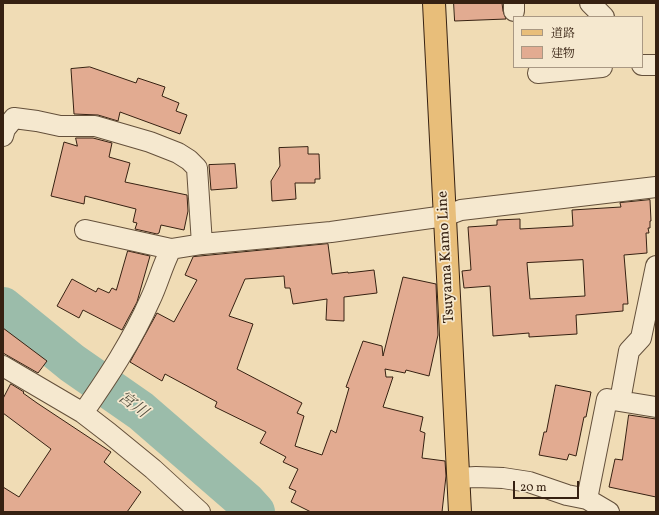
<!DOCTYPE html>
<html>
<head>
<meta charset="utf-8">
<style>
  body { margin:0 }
  #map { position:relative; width:659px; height:515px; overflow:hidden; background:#f0dcb5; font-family:Vollkorn,"Noto Serif JP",serif }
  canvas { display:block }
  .frame { position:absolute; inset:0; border:4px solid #362112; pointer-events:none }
  .legend { position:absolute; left:513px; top:16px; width:130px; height:52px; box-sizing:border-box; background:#f5e8cf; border:1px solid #a99883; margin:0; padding:5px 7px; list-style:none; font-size:12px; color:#362112 }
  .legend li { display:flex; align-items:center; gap:8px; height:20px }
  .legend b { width:20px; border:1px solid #a99883 }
  .scale { position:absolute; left:513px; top:481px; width:66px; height:18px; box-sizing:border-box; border:2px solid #362112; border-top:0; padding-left:5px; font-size:12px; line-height:14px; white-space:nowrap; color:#362112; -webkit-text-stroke:3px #f5e8cf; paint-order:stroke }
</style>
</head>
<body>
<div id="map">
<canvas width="659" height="515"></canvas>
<div class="frame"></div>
<ul class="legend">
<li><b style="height:5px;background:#e8be7a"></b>道路</li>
<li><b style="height:11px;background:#e2ab91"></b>建物</li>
</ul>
<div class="scale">20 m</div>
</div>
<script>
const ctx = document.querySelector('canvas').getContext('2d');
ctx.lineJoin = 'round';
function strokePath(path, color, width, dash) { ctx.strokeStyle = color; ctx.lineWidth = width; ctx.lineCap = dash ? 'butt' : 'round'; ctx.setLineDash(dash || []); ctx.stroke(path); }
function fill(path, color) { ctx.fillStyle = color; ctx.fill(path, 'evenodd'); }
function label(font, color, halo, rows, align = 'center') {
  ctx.font = font + ' Vollkorn,"Noto Serif JP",serif'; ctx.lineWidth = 3.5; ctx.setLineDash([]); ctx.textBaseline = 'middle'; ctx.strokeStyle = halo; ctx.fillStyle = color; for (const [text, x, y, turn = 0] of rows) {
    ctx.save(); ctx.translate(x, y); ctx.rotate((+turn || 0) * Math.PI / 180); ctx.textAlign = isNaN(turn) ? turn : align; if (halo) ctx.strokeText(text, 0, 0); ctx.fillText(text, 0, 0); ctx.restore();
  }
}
strokePath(new Path2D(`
  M3,307L72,363L141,411L245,501L255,512`), '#9bbcaa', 40);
const building = new Path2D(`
  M454,3H502L503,11L506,19L455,21Z
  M90,67L136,83L138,78L165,87L162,96L179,103L176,111L187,115L180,134L120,112L118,121L98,115L74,114L71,69Z
  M76,138H93L112,143L109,157L130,163L125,182L187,195L188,211L184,230L161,225L159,233L157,234L135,229L137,223L133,222L136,209L85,196L84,204L51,196L64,142L77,146Z
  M308,147V154H319L320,179H315V183H295L296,199L272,201L271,181L280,166L279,148Z
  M235,164L237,188L211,190L209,165Z
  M650,200L651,221H650V228H648L649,233H646L647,253L624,255L628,304H623V311L576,315L577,334L529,337V333L493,336L490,286L464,288L462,271L471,270L468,227L497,225V220L520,219V229L573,226L572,210L621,207L620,203ZM583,260L585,296L530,299L527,263Z
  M328,244L332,274L348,272V273L374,270L377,293L344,297V321L326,320L327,299L293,304L290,288H285L284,276L245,279L229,316L253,324L237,369L302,403L297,413L304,416L295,446L322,455L331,430L336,433L349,388L346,387L363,341L382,346L383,356L403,277L436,284L438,335L429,376L406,370L405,373L385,369L386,377H393L383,407L423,417L420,431L425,433L422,458L445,461L446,476L442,512H311L291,502L296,491L289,488L298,469L283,462L286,457L260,443L266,432L215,407L217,402L165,374L162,381L130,362L157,313L174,322L197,280L185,275L193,257Z
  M128,251L150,256L137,302L122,330L83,310L79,318L57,306L72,279L96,292L98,288L109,293L112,288L116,290Z
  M3,328L47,361L38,373L3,353Z
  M11,384L24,392L23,393L37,403L111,452L104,462L141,492L127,512H3V487L19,497L51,449L3,413V399Z
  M556,385L591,392L586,417H584L576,456L569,454L567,460L539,455L544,432H546Z
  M629,415L656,419V497L609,487L615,459L622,460Z`);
fill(building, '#e2ab91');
strokePath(building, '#362112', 1);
const minor = new Path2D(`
  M514,3V11
  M590,3L604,17
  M642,65H656
  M538,73L602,67
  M3,136L5,129L14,118L37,121L60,126H95L150,142L178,153L189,160L197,168L202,244
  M85,230L171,249
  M3,366L83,413L109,433L153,469L200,512
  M620,401L629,351L641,338L656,266
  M83,413C108,377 132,341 150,300C158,284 162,266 171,249L202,244L331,232L445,216L461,210L656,187
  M458,478L476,477L503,478L529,482L567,495L587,499L609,512
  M587,499L607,399L656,407`);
const primary = new Path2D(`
  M434,3L460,512`);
strokePath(minor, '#64503b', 22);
strokePath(primary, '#362112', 24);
strokePath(minor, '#f5e8cf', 20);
strokePath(primary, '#e8be7a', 22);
label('15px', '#362112', '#f5e8cf', [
  ["Tsuyama Kamo Line",447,257,-93]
]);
label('italic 16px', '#545040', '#f5e8cf', [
  ["宮川",132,406,37]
]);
</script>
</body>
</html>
